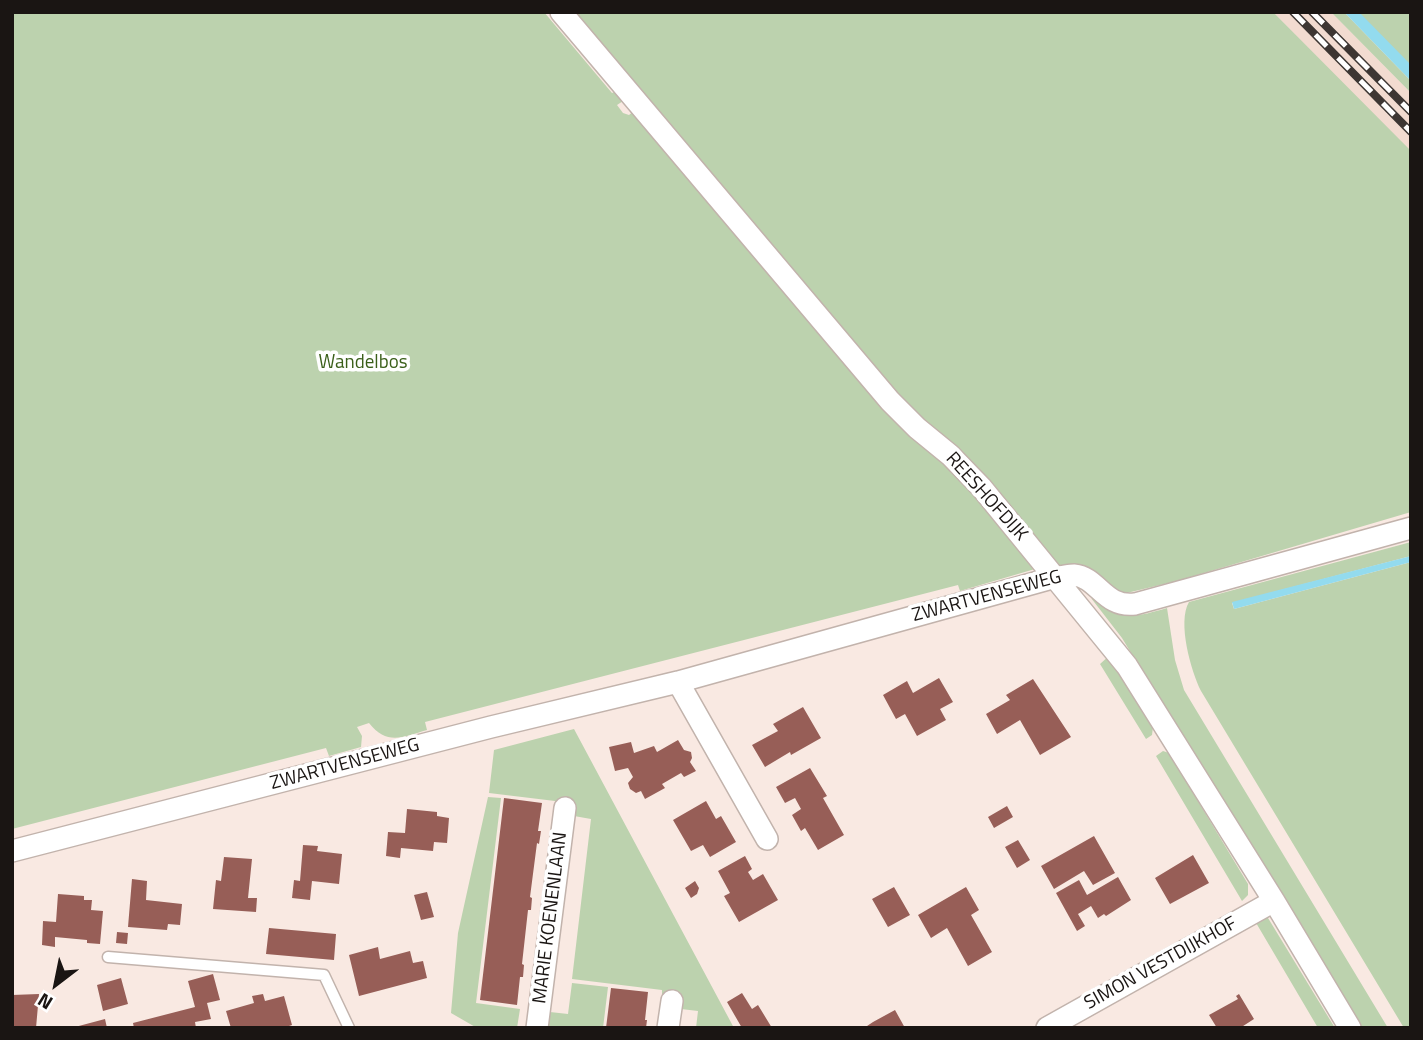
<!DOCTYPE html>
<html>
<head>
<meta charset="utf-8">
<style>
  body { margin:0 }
  #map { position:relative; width:1423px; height:1040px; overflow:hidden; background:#f9e9e2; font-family:"Titillium Web",sans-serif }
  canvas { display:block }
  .frame { position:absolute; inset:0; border:14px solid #1a1513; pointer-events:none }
  .north { position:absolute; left:21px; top:949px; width:70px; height:70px; -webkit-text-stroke:5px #fff; paint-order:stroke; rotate:212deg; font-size:19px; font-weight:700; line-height:28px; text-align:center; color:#1a1513 }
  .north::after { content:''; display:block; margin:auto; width:24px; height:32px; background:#1a1513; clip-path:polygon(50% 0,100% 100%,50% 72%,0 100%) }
</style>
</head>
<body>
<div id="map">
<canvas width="1423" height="1040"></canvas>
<div class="frame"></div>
<div class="north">N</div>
</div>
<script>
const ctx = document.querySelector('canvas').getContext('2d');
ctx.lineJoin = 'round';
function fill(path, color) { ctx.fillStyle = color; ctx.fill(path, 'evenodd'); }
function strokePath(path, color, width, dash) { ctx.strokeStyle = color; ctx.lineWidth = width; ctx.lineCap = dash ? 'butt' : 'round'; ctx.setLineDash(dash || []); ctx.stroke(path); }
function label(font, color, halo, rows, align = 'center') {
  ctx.font = font + ' "Titillium Web",sans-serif'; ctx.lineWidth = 7; ctx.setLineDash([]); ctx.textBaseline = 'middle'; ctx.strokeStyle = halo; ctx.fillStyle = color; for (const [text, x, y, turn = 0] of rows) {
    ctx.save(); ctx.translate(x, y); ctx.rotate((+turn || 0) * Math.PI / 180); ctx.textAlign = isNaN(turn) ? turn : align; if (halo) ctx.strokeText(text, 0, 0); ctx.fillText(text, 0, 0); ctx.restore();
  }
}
fill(new Path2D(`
  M1273,12H1331L1411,93V155Z`), '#f2dbd0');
fill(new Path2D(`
  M12,12H544L612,93L618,90L626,99L617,105L623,113L629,115L635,110L953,469L1035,569L960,591L958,585L425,722L427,730C403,737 387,746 369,723L357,727L362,736L361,747L329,756L326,748L12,829Z
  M576,12H1273L1411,151V512L1177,581L1114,596L1058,568L914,416Z
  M1331,12H1344L1411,81V93Z
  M1351,12H1411V76Z
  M1411,542V556L1232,603L1234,609L1411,562V1028H1404L1201,691C1191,671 1177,622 1189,602Z
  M1091,598C1124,619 1130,619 1167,608L1175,660L1184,690L1388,1028H1357L1122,638Z
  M1110,655L1153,727L1152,735L1146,739L1100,664Z
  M574,729L734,1028H696L698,1011L681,1009L682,996L662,994V990L572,979L591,819L574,816V808L555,805V801L489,793L494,750Z
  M1163,751L1169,753L1248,884V895L1242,901L1156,756Z
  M488,797L501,798L476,1003L520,1009L517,1028H477L451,1013L458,933Z
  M1266,915L1268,918L1335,1028H1318L1252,916Z
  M572,983L608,987L603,1028H548L550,1012L568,1014Z`), '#bcd2ae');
fill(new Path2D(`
  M1344,12H1359L1411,65V81Z
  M1411,556V562L1234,609L1232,602Z`), '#93dbee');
fill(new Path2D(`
  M939,678L953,702L940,709L946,720L917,736L905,714L896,719L883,695L907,681L913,693Z
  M1033,679L1071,737L1040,755L1020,720L997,734L986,714L1010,700L1006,695Z
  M803,707L821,738L791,755L790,752L765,767L752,745L778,731L773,724Z
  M678,740L684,750L691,752L692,758L690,762L696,771L684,777L681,773L662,784L665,788L645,799L641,791L636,793L630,789L628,783L633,777L628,768L615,771L609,747L631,742L634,753L654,746L657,752Z
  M810,768L827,796L823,798L844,835L818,850L805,828L801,831L792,815L801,809L795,798L785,803L776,787Z
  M504,798L542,803L538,831H541L539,844L537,843L530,897L532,898L531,910H528L522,964L524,965L523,977H520L517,1005L480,1000Z
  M706,801L716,819L721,816L736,842L710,857L703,845L691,851L673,820Z
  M1007,806L1013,817L994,828L988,817Z
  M407,809L437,812V816L449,818L447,843L434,842L433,851L401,848L400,858L386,856L388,832L405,833Z
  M1094,836L1115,873L1093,885L1084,871L1054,889L1041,866Z
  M1018,840L1030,860L1017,868L1005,847Z
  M303,845L318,846L317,851L342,854L339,884L312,881L310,900L292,898L294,880L300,881Z
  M1193,855L1209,883L1170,904L1155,878Z
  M745,856L752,869L748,872L753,880L763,874L778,900L739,922L724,896L730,893L718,871Z
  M224,857L252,859L248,898H257L256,912L213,909L216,880L221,881Z
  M1118,877L1131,900L1106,916L1104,914L1098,918L1091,906L1078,914L1085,926L1077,931L1056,893L1079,880L1087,895Z
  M132,879L147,881L146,900L182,904L180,925L168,924L167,930L128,927Z
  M695,881L699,888L697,894L691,898L685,888Z
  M894,887L910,915L888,927L872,899Z
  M966,887L979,910L971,915L992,952L968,966L947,928L931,938L918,915Z
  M427,892L434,917L421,920L414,895Z
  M58,894L84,896V900H92L91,910L103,911L100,944L87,943V940L55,937V947L42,945L43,921L56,922Z
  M269,928L336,934L334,960L266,954Z
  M117,932L128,933L127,944L116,943Z
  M378,947L380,959L410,951L413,963L423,961L427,978L359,996L349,955Z
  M213,974L220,1000L207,1003L211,1019L195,1022L196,1028H134L133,1023L195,1007L188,981Z
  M121,978L128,1004L103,1011L97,985Z
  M611,988L648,992L645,1020H647L646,1028H606Z
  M742,993L752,1009L758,1005L772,1028H742L727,1002Z
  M39,994L36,1028H12V995Z
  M263,994L265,1001L284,996L292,1025L283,1028H231L226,1011L254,1003L252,996Z
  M1239,994L1254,1019L1240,1028H1217L1209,1015L1238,999L1236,996Z
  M895,1010L905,1028H864L873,1022Z
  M105,1019L107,1028H75V1027Z`), '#975e57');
const lane = new Path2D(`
  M108,957L324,975L349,1028`);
const street = new Path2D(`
  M561,12L890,401L917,428L950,455L981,487L1127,666L1274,901L1350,1028
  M678,682L767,839
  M12,851L491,727L678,682L1056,577C1062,577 1069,575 1074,575C1098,577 1104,608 1135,604L1411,528
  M537,1028L565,808
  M668,1028L672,1001
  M1047,1028L1274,901`);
strokePath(lane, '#c2b3ac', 13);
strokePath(street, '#c2b3ac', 24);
strokePath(lane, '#fff', 10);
strokePath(street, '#fff', 21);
const rail = new Path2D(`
  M1293,12L1411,132
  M1312,12L1411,112`);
strokePath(rail, '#3d3633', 8);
strokePath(rail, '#fff', 5, [16]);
label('19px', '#3a5f19', '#fff', [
  ["Wandelbos",363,363]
]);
label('19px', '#1a1513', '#fff', [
  ["REESHOFDIJK",986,497,48],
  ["ZWARTVENSEWEG",987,597,-15],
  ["ZWARTVENSEWEG",345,765,-15],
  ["MARIE KOENENLAAN",551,918,-83],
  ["SIMON VESTDIJKHOF",1161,964,-29]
]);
</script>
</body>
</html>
